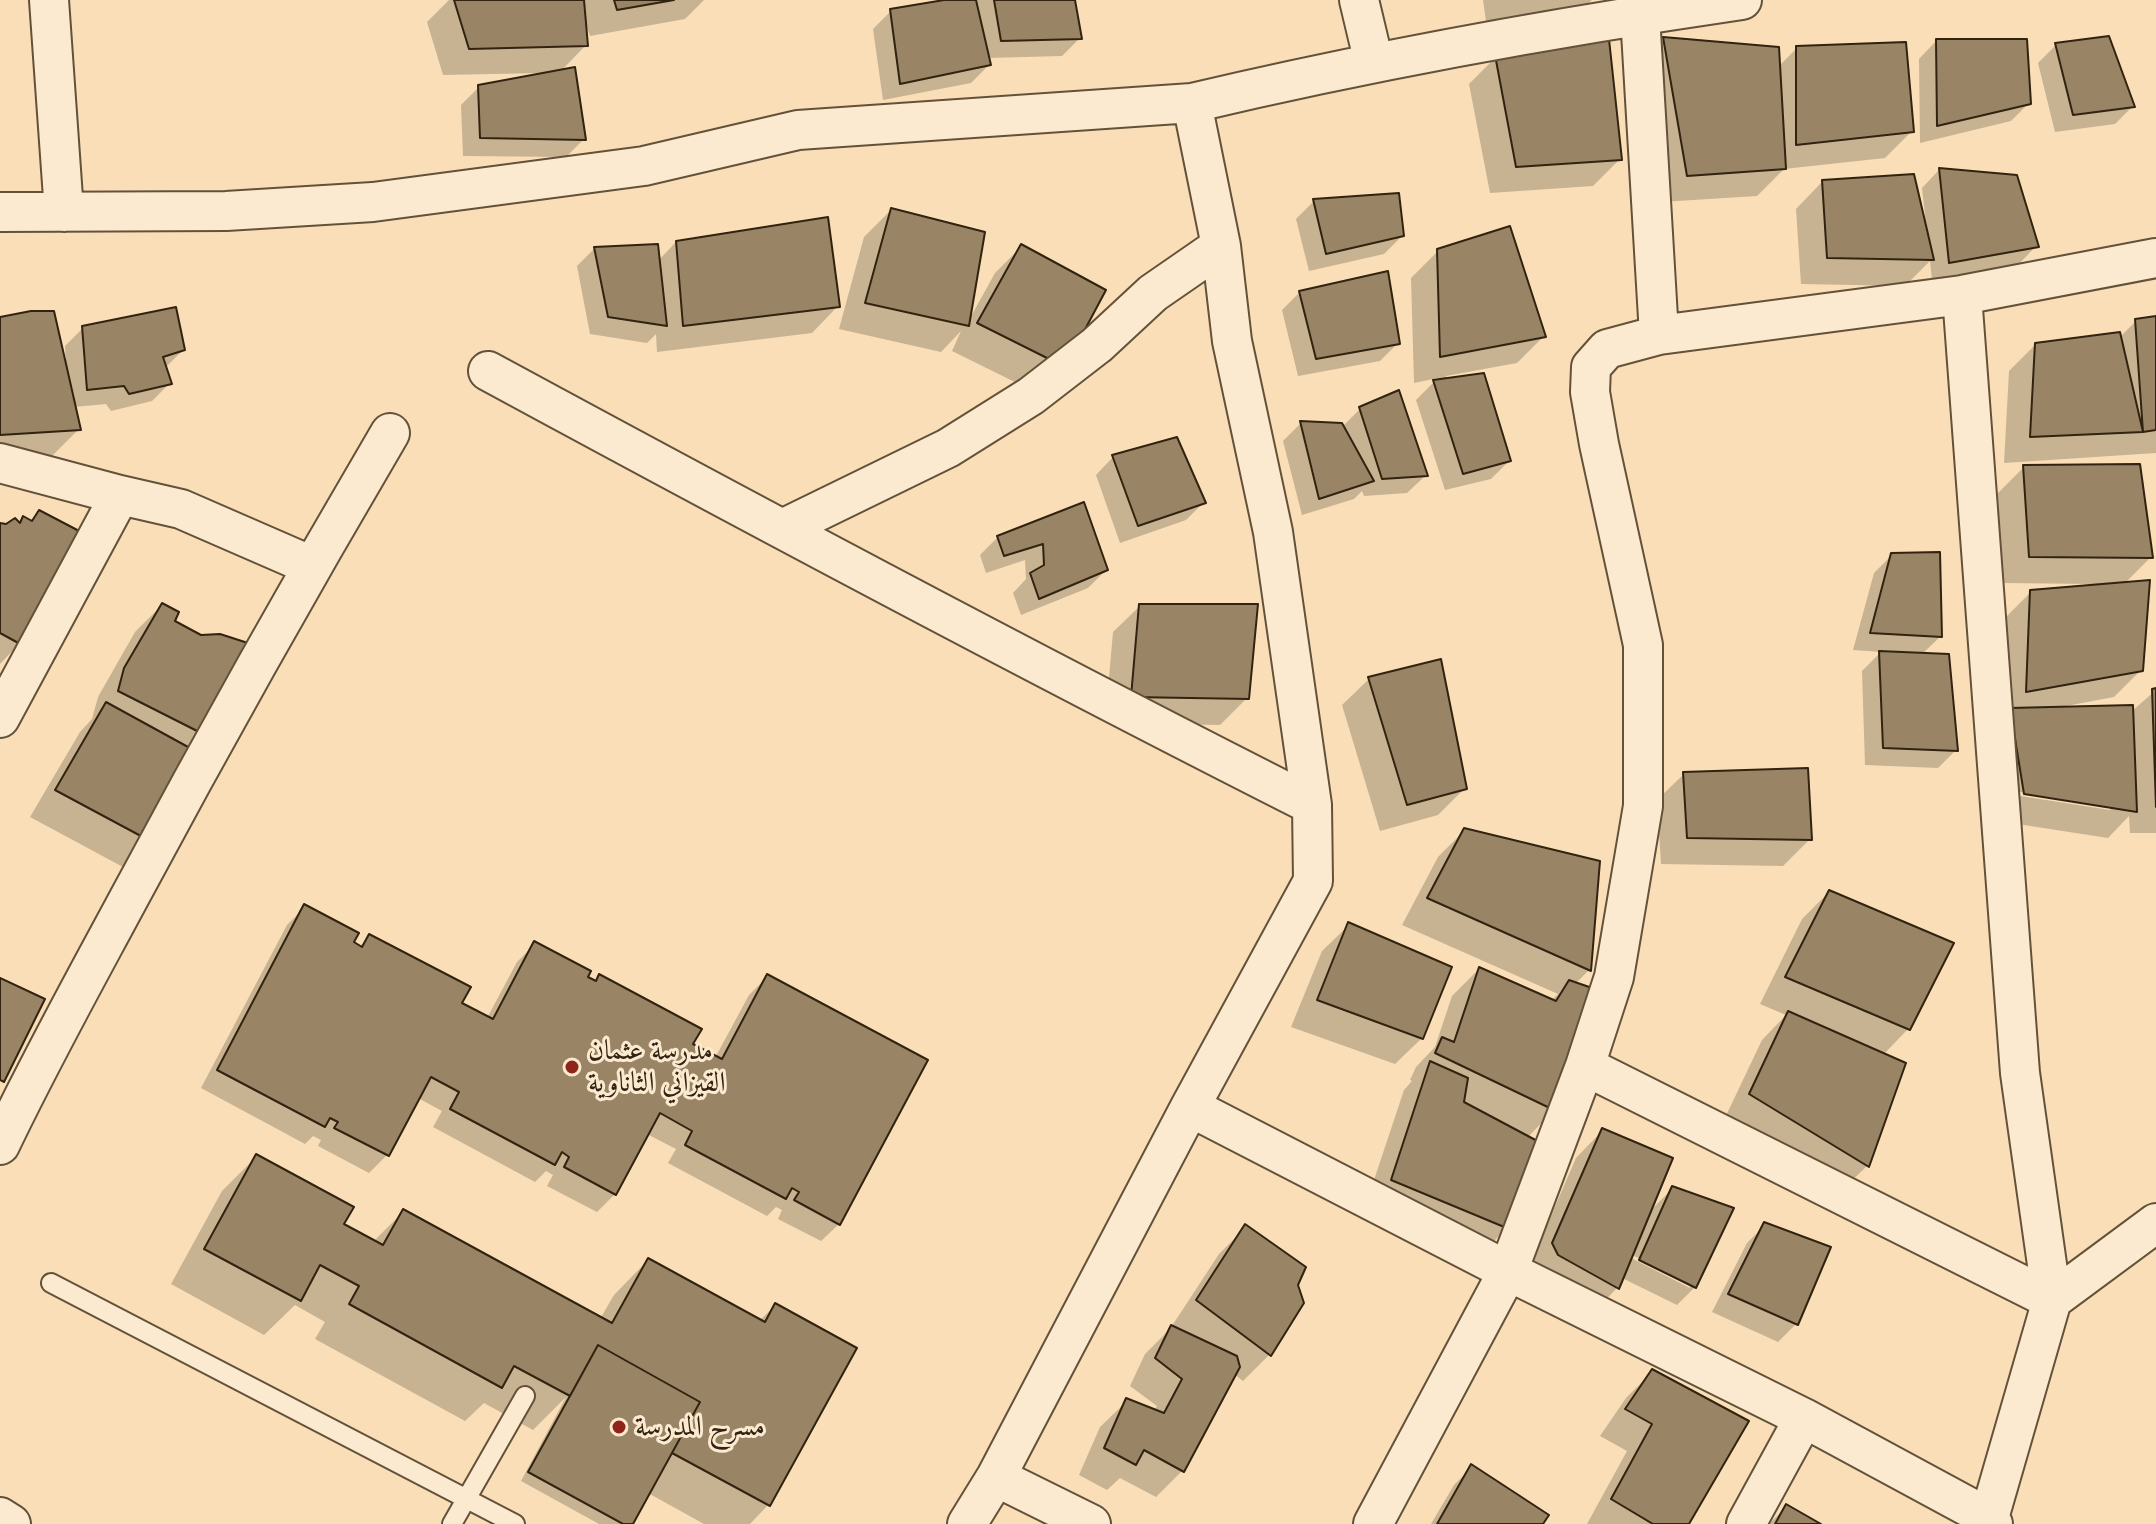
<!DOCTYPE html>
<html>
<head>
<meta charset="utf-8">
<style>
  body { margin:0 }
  canvas { display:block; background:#f9deb7 }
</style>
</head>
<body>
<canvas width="2156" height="1524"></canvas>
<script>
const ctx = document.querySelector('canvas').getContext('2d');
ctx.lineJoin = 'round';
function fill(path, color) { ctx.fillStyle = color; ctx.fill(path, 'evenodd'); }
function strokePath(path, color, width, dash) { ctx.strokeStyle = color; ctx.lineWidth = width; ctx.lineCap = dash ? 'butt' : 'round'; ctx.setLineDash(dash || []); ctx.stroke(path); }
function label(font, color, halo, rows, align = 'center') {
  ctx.font = font + ' "Libre Caslon Text",Amiri,serif'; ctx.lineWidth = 6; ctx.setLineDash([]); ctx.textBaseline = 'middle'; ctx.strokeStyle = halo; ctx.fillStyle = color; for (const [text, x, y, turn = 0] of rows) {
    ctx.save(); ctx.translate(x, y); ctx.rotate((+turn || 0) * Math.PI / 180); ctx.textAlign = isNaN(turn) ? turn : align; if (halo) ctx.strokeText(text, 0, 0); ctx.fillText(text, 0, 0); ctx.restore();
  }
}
fill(new Path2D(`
  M449,0H704L685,19L590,36L586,24H584L586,45L560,72L584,139L566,157L463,156L461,105L479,87L543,75V73L443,75L427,22Z
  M956,0H1073L1080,38L1062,56L987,58L989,65L971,83L883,100L873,29L891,11Z
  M1483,0H1592L1580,12L1486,21Z
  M1664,39L1778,67L1797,48L1912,131L1885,158L1784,169L1757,196L1661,202L1638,66Z
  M1936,41L2029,103L2011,121L1920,143L1919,59Z
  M2056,45L2133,106L2115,124L2055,132L2038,63Z
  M1496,57L1620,159L1593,186L1490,193L1469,84Z
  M1939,170L2036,246L2019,264L1932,280L1930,261L1905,286L1801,284L1796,209L1822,182L1922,216L1925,215L1922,188Z
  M1314,201L1402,236L1384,254L1309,271L1296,219Z
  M891,210L969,320L995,273L1022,246L1103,290L1037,393L952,351L961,331L941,352L839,329L864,237Z
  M676,242L838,306L812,333L657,352L656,334L647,343L590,334L577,266L595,248L658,261Z
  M1438,251L1543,337L1517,363L1446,376L1509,461L1491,479L1445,490L1416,400L1438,378L1414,383L1411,278Z
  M1300,292L1398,343L1380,361L1298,376L1282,310Z
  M2156,318V453L2004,463L2009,371L2036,344L2119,338L2136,321Z
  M0,319L64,363H66L65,346L83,328L183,350L165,368L170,383L152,401L111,411L106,404L74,407L79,429L52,456L0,459Z
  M1360,409L1425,476L1407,493L1364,496L1362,491L1354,499L1302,515L1283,441L1301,423L1342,427Z
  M1113,457L1204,502L1186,520L1120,543L1096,475Z
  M2024,467L2151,557L2124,584L2141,670L2114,697L2066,706L2067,708L2131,712L2156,690V833H2130L2129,816L2108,838L1998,821L2004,619L2031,592L2093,587V584L2003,583L1997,494ZM2015,791L2110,806V810L2014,795Z
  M1083,505L1106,570L1088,588L1021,615L1013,593L1026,579L1025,560L986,573L980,555L998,537Z
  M39,512L20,643L0,664V525L18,524L23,518L29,522Z
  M1892,555L1940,637L1921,655L1956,750L1938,768L1865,765L1862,671L1881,652L1853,650L1874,573Z
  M162,605L173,622L201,637L249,645L150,840L123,867L30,817L80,732L92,719L98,697L135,632Z
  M1140,606L1247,698L1220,725L1105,723L1113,632Z
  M1369,679L1465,788L1438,815L1380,831L1342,705Z
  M1684,774L1810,839L1783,866L1661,864L1657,800Z
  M1465,830L1589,970L1575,984L1554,1110L1527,1138L1507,1228L1480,1255L1365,1207L1404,1090L1412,1081L1410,1080L1416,1067L1435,1047L1452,996L1479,969L1551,1001L1558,994L1402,925L1438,857Z
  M1829,892L1908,1029L1883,1055L1867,1166L1840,1192L1723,1122L1762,1040L1786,1015L1760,1004L1802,919Z
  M305,907L359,947L370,936L460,1004L487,1018L517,962L535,944L594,982L600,977L691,1045L715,1058L749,995L767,977L839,1224L821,1241L778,1219L782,1210L776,1207L767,1216L668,1163L676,1149L647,1134L615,1194L597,1212L547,1186L553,1175L546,1171L535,1182L433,1127L442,1111L418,1098L387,1155L369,1173L318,1146L321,1140L313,1136L305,1144L201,1088L287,925Z
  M1349,925L1422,1038L1395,1064L1291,1027L1322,951Z
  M1602,1131L1649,1212L1672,1189L1695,1287L1677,1305L1622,1278L1617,1288L1591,1315L1527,1271L1576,1158ZM1630,1254L1690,1283V1288L1629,1257Z
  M257,1156L342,1225L373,1242L404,1211L600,1319L614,1295L648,1260L759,1321L775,1306L855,1349L768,1505L750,1524H704L648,1493L631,1524H599L521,1481L566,1397L533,1430L484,1403L465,1421L315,1339L325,1322L295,1305L264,1335L171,1284L222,1191Z
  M1765,1225L1828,1248L1796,1324L1778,1342L1712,1312L1747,1243Z
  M1246,1227L1296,1285L1270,1354L1243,1381L1234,1374L1182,1471L1156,1497L1120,1478L1107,1490L1079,1475L1100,1427L1127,1401L1154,1411L1157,1406L1130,1386L1145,1354L1170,1329L1219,1254Z
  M1653,1371L1686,1524H1587L1627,1451L1600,1436L1626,1398Z
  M1472,1467L1541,1524H1431L1454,1485Z
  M1786,1507L1817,1524H1769Z`), '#0003');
const building = new Path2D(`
  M454,0H584L588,46L469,49Z
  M614,0H674L617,10Z
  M944,0H976L991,65L900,84L890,9Z
  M994,0H1075L1082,39L1001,41Z
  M2109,36L2135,107L2073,115L2055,43Z
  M1663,37L1779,47L1786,169L1687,176Z
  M1609,39L1622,160L1516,167L1495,55Z
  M1936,39H2027L2031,104L1937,126Z
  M1906,42L1914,132L1796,145V46Z
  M575,67L586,140L480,138L478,85Z
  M1939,168L2017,175L2039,247L1949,263Z
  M1914,174L1934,260L1827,258L1822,180Z
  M1399,193L1404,236L1326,254L1313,199Z
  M891,208L985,232L969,326L865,303Z
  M828,217L840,307L683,326L676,241Z
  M1510,226L1546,337L1440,357L1437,249Z
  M658,244L667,326L608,317L594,247Z
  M1021,244L1106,290L1065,367L977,323Z
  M1388,271L1400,344L1316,359L1299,291Z
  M176,307L185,350L163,357L172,384L129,394L124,386L87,390L82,326Z
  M31,311H54L81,430L0,435V317Z
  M2156,316V430L2143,432L2135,319Z
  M2120,332L2143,432L2030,437L2035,343Z
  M1484,373L1511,461L1463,474L1433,380Z
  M1399,390L1428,476L1382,479L1359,407Z
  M1300,421L1342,423L1374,481L1319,499Z
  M1177,437L1206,503L1138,526L1112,455Z
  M2140,464L2153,558L2029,557L2023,465Z
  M1084,502L1108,570L1039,599L1030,573L1044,565L1043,544L1004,556L997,536Z
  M39,510L83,533L22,645L0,633V523L6,524L15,518L20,523L23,516L32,521Z
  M1940,552L1942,637L1870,633L1891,553Z
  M2150,580L2143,671L2026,692L2030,590Z
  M162,603L179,612L175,621L201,635L220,634L251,644L209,737L118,691L124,668Z
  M1139,604H1258L1249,699L1131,697Z
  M1879,651L1949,654L1958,751L1883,748Z
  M1441,659L1467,789L1407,805L1368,677Z
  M2156,688V807L2152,689Z
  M106,702L199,753L152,842L55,790Z
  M2133,705L2137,812L2024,794L2010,708Z
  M1808,768L1812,840L1687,838L1683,772Z
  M1464,828L1600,861L1591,971L1427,898Z
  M1829,890L1954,943L1910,1030L1785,977Z
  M304,904L359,933L354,942L362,947L369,934L471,987L462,1003L493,1019L534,941L591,971L588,977L596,981L599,974L702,1029L693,1044L722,1059L767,974L928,1060L840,1225L794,1200L799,1192L792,1188L786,1199L685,1145L692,1131L660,1113L616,1195L564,1167L569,1157L562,1152L555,1165L450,1109L459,1092L431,1077L389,1156L334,1128L338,1122L330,1118L325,1127L217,1070Z
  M1348,922L1452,967L1423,1039L1317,1000Z
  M1479,967L1556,1001L1569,980L1595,989L1556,1111L1435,1053L1442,1037L1454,1042Z
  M0,978L45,999L4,1082L0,1080Z
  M1788,1011L1906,1063L1869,1167L1749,1094Z
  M1430,1061L1468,1078L1464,1102L1543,1144L1509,1229L1391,1180Z
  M1602,1128L1673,1158L1619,1289L1558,1255L1552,1243Z
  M256,1154L354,1207L344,1224L383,1245L403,1209L612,1323L648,1258L765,1322L775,1303L857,1348L770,1506L672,1453L700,1402L598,1345L570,1396L514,1366L502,1388L349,1304L359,1286L320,1265L301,1301L204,1249Z
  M1672,1186L1734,1208L1696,1288L1639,1260Z
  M1764,1222L1831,1247L1798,1325L1728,1294Z
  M1245,1224L1306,1267L1298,1285L1304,1303L1271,1356L1196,1300Z
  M1171,1325L1237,1356L1240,1367L1184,1472L1144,1450L1136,1465L1104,1448L1126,1398L1164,1413L1182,1379L1155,1358Z
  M598,1345L700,1402L633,1524H623L528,1472Z
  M1652,1369L1749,1421L1689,1524H1653L1611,1499L1652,1424L1625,1409Z
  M1471,1464L1549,1515L1543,1524H1437Z
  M1786,1504L1821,1524H1775Z`);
fill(building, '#998466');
strokePath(building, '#31230f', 2);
const lane = new Path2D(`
  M51,1283L515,1524
  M452,1524L525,1396`);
const street = new Path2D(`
  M49,0L64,212
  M1359,0L1374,63
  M1640,15L1659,335
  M1192,103C1374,60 1557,27 1742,0
  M0,212L226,211L373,202L644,166L798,130L1192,103L1221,246L1232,341L1273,532L1312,805L1313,881L1190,1107L996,1477L967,1524
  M1962,295L2020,1073L2052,1300
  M488,371C761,519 1035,665 1312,805
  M0,463L120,495L0,718
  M120,495L181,509L312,566
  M782,529L948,448L1031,396L1097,345L1153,293L1221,246
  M1585,1066L2052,1300
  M1190,1107L1508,1271L1804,1418L1989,1518L1993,1524
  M0,1145C40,1061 85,980 129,898C213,741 300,586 390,433
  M996,1477L1091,1524
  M0,1517L11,1524
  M1989,1518L2052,1300L2156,1223
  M1373,1524L1508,1271L1585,1066L1614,977L1643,806V645L1599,444L1590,392L1591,367L1607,349L1659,335L1962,295L2156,258
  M1746,1524L1804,1418`);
strokePath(lane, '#635239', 22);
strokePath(street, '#635239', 42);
strokePath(lane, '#fbead0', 18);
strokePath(street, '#fbead0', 38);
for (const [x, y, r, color] of [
  [572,1067,8,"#8f2418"],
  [619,1427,8,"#8f2418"]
]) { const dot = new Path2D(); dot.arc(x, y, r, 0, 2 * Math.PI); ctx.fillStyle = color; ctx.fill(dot); strokePath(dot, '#fbead0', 3); }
label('28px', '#31230f', '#fbead0', [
  ["مدرسة عثمان",588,1051],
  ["القيزاني الثاناوية",588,1083],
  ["مسرح المدرسة",635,1427]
], 'left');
</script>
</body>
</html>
